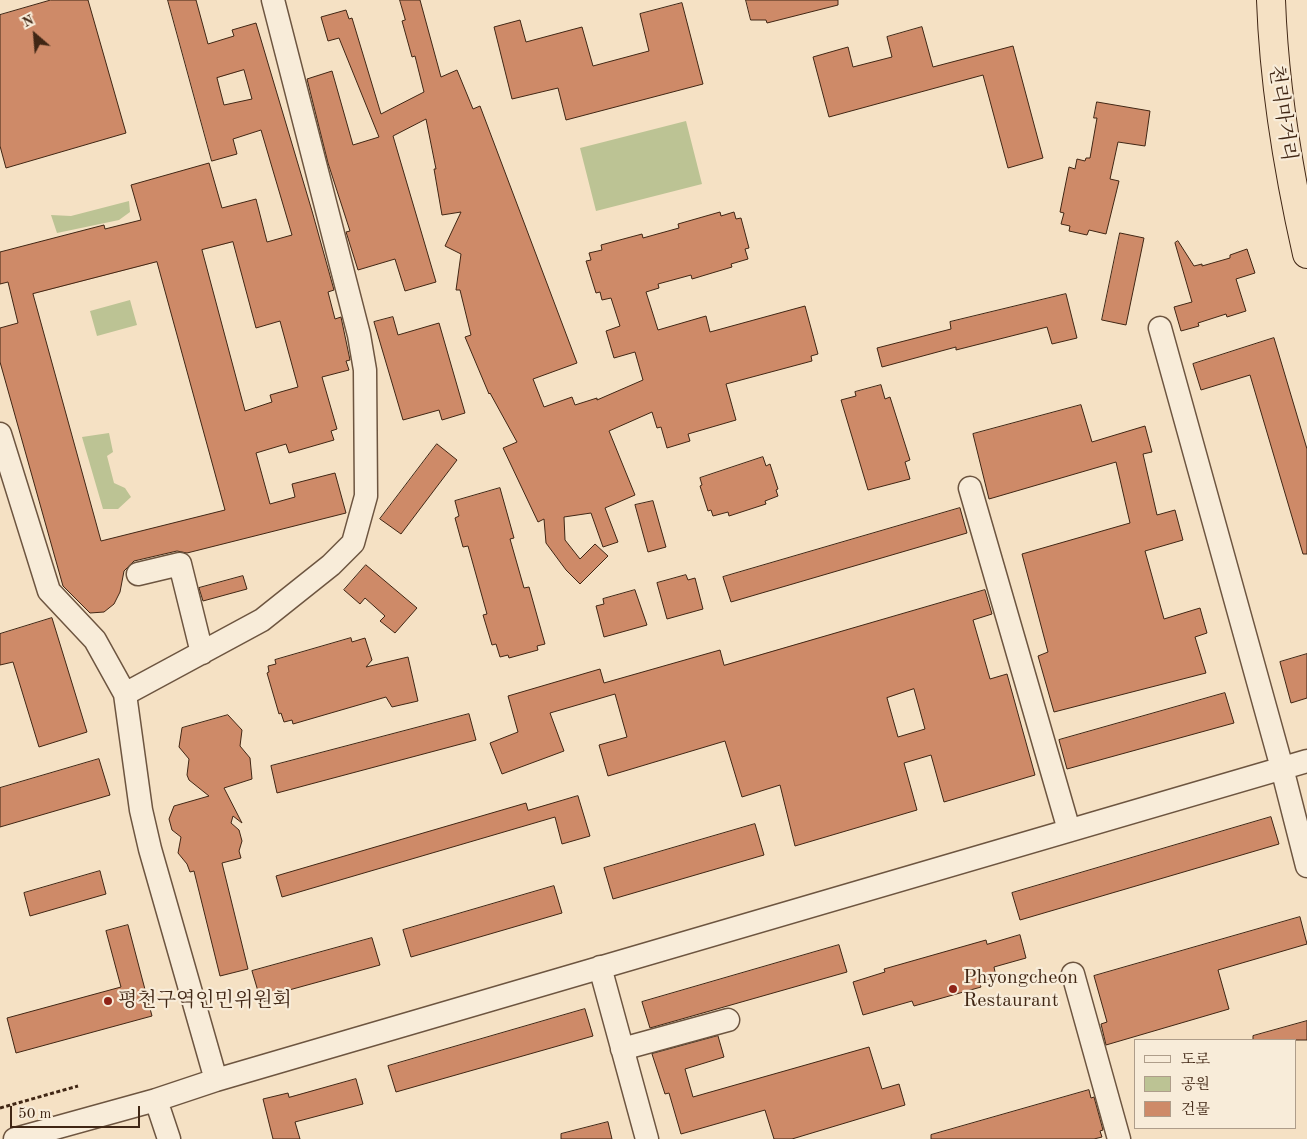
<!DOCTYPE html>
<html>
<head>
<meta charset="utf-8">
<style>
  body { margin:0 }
  #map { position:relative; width:1307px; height:1139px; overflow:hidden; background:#f5e1c4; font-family:"Old Standard TT","Noto Serif KR",serif }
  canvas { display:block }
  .legend { position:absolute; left:1134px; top:1039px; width:162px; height:90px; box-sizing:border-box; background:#f8ecd9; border:1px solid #ae9d8a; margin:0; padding:6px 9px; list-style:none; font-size:15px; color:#402614 }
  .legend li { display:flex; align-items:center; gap:10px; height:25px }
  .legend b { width:25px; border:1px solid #ae9d8a }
  .north { position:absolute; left:10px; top:10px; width:50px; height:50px; -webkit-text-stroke:4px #f8ecd9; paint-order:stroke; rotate:333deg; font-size:14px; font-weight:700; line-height:20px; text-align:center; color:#402614 }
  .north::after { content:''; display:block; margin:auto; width:18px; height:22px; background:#402614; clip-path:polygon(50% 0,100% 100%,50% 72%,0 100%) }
  .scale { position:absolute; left:10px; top:1106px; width:130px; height:22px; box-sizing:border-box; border:2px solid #402614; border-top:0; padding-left:6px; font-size:15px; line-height:18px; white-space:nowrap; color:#402614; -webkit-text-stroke:4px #f8ecd9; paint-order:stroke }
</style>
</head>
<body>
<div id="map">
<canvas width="1307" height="1139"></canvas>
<ul class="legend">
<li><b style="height:6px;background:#f8ecd9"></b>도로</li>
<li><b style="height:14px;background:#bcc394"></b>공원</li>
<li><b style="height:14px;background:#ce8a68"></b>건물</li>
</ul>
<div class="north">N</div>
<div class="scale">50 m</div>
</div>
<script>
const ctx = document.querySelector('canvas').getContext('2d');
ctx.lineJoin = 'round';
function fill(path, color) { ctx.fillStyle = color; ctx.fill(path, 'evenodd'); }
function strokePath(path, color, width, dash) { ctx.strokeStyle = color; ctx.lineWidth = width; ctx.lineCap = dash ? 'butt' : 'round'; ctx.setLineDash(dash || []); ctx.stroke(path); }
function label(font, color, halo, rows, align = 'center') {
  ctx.font = font + ' "Old Standard TT","Noto Serif KR",serif'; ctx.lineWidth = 4.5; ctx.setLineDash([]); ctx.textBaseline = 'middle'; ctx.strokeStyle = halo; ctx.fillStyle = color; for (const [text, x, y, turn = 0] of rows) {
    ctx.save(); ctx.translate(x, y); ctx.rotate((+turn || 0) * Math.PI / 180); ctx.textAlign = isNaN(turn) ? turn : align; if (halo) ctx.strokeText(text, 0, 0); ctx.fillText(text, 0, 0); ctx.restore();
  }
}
fill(new Path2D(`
  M686,121L702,184L596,211L580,148Z
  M129,201L130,212L119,220L57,233L51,215L71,216Z
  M130,300L137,325L97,336L90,311Z
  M109,433L113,452L107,456L114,483L125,488L131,497L118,509H103L82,437Z`), '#bcc394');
const building = new Path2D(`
  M51,0H88L126,133L6,168L0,146V15Z
  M168,0H196L208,44L234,36L232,30L256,23L312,211L334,290L328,292L335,319L341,317L350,360L346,361L349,370L322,377L337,429L331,431L334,440L289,453L286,444L256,453L270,504L295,497L292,484L335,473L346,513L187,553L177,551L134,561L124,571L120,592L114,604L104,612L90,613L63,586L0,362V328L18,323L8,282L0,284V252L104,225L105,229L141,220L131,185L209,163L222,208L256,199L267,242L292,235L261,130L233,139L237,154L212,161ZM244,70L252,99L224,105L217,78ZM233,242L256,328L280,321L298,387L270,395L272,402L245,411L202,250ZM157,262L225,510L101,541L33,294Z
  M400,0H420L441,77L457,70L473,109L480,106L577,363L533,379L544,407L572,397L575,405L597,398V400L643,380L635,352L614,358L606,331L620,326L611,298L602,300L600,292L596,293L586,261L591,260L589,253L602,250L601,245L642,234L643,238L679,228L678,224L720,212L721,216L734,212L736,219L741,218L749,248L745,249L748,259L731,264L732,267L692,279L691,275L658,284L659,288L646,292L658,330L706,316L710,332L805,306L818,354L811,356L812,361L726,384L736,420L688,434L690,441L667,448L661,427L657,428L652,412L609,431L635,495L605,508L618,542L603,547L591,513L564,517L565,540L580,559L595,544L608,556L580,584L566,570L546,543L544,519L538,522L503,448L517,442L490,393L489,394L465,337L471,335L460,290H456L461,254L445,246L461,212L442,215L434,169H436L426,119L393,136L436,282L405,291L395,259L358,270L347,235L346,232L350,231L328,163L307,79L332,71L353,145L379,137L339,38L328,41L321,17L346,10L349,19L352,18L381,114L424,92L415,56L412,57L402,21L405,20Z
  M746,0H838V5L767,23L766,20H751Z
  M682,3L703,84L566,120L558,88L512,99L494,27L520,20L526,42L582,27L593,66L649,51L640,14Z
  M922,27L933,67L1013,46L1043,158L1008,168L983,75L829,117L813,57L848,47L853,67L892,57L887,37Z
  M1097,102L1150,111L1145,146L1118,142L1110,179L1119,181L1106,234L1089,230L1087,235L1069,231L1070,226L1061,224L1064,213L1060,212L1069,167L1075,169L1077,159L1085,161L1086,158H1090L1097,118H1094Z
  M1120,233L1144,238L1126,325L1102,320Z
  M1178,241L1194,266L1202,264V266L1230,258V255L1247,249L1255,273L1236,279L1246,311L1227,317L1226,314L1198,323L1199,326L1181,331L1174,307L1192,302L1175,243Z
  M1066,294L1077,338L1052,344L1047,327L956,350V347L882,367L877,348L951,329L950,322Z
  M393,317L398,335L439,323L465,413L442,420L439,410L403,420L374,322Z
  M1274,338L1307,449V554H1303L1250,375L1201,390L1193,364Z
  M881,385L885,399L890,397L910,460L905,462L910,479L868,490L841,400L856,396L855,392Z
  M1081,405L1092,442L1145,426L1152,452L1143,454L1157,515L1175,510L1183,540L1145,551L1164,619L1200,608L1207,633L1195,637L1206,673L1054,712L1038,656L1048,652L1022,554L1130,523L1116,462L989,499L973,434Z
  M437,444L457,460L401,534L380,519Z
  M763,457L766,466L770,464L778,489L776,490L778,496L765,501L766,504L729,516L728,512L713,516L711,510L708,511L700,486L702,485L700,478Z
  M500,488L514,538L510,539L524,588L529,587L545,644L537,646L538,650L509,658L508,655L500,657L496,644L492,645L483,615L487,614L468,546L463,547L455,518L459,516L455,501Z
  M653,501L666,547L648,552L635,505Z
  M960,508L967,533L731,602L723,577Z
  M366,565L417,608L395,633L380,621L385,616L365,598L360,604L344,590Z
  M686,575L688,580L695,578L703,609L667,619L657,583Z
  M243,576L247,589L203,601L199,588Z
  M635,590L647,625L604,637L596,606L604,604L603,599Z
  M985,590L992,614L973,620L990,679L1007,674L1035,775L944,802L931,755L904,763L917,810L795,846L780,785L742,797L725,741L608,776L599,745L627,737L615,694L550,713L564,751L502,774L490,743L518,732L508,696L600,669L604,683L720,650L724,665ZM914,689L925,729L898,737L887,698Z
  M52,618L87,732L39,747L13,662L0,665V634Z
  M351,638L352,642L365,638L372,660L366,667L408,657L418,701L392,707L386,697L293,724L292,720L284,722L281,713L279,714L267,673L269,672L268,666L276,664L275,660Z
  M1307,654V698L1291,703L1280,662Z
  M1225,693L1234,723L1067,769L1059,740Z
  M469,714L476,740L277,793L271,766Z
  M228,715L242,730L240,746L250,758L252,779L224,788L242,823L233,816L231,823L239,830L242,841L239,851L241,858L222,863L248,969L220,976L194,871L190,872L187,864L178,853L181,837L172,830L169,819L174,806L209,796L189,780L187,775L189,759L179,747L182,728Z
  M99,759L110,795L0,827V788Z
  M578,796L590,836L562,844L555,817L282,897L276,876L526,803L528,810Z
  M1271,817L1279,844L1020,920L1012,893Z
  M755,824L764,855L613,899L604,868Z
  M100,871L106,894L30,916L24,893Z
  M554,886L562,913L411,957L403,930Z
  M1300,917L1307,944L1218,970L1229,1009L1106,1045L1101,1024L1107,1022L1094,976Z
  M128,925L152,1016L16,1053L7,1018L121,987L106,931Z
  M1020,935L1026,958L994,967L996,977L979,982L981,987L914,1006L912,1001L863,1015L853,982L885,972L884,969L986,940L987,944Z
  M372,938L380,965L260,998L252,971Z
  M839,945L847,972L650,1028L642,1002Z
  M585,1009L593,1036L396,1092L388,1066Z
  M1307,1021V1040H1253V1036Z
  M718,1036L724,1057L685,1069L693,1097L869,1047L882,1089L899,1084L905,1105L792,1139H774L765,1110L681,1134L669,1093L665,1094L652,1054Z
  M356,1079L363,1104L295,1122L300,1139H273L263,1099L288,1093L289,1097Z
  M1089,1090L1091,1098L1094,1097L1103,1130L1100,1131L1102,1137L1094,1139H931V1135Z
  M608,1122L612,1139H561V1134Z`);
fill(building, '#ce8a68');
strokePath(building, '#402614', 1);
const minor = new Path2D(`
  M1160,328L1282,768L1307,866
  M0,434L49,591L95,640L125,694
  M970,488L1069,830
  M138,574L180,564L202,653
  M600,967L647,1139
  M1073,974L1119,1139
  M622,1049L728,1020
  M216,1080L150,849L141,810L125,694L262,620L331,565L353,543L366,496L365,370L359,335L273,0
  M156,1100L169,1139
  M15,1139L156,1100L216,1080L1307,761`);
const highway = new Path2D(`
  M1271,0C1274,86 1288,170 1307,254`);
strokePath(minor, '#6d5540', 25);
strokePath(highway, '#402614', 30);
strokePath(new Path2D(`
  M0,1108L78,1086`), '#402614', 3, [4, 2.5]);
strokePath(minor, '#f8ecd9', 22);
strokePath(highway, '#f5e1c4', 28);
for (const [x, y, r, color] of [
  [953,989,5,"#8f2418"],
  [108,1001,5,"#8f2418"]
]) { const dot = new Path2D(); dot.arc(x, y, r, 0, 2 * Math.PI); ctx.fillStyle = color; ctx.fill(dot); strokePath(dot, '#f8ecd9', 2); }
label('20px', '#402614', '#f8ecd9', [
  ["천리마거리",1282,113,82]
]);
label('20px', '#402614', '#f8ecd9', [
  ["Phyongcheon",963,978],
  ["Restaurant",963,1001],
  ["평천구역인민위원회",118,1001]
], 'left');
</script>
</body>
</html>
